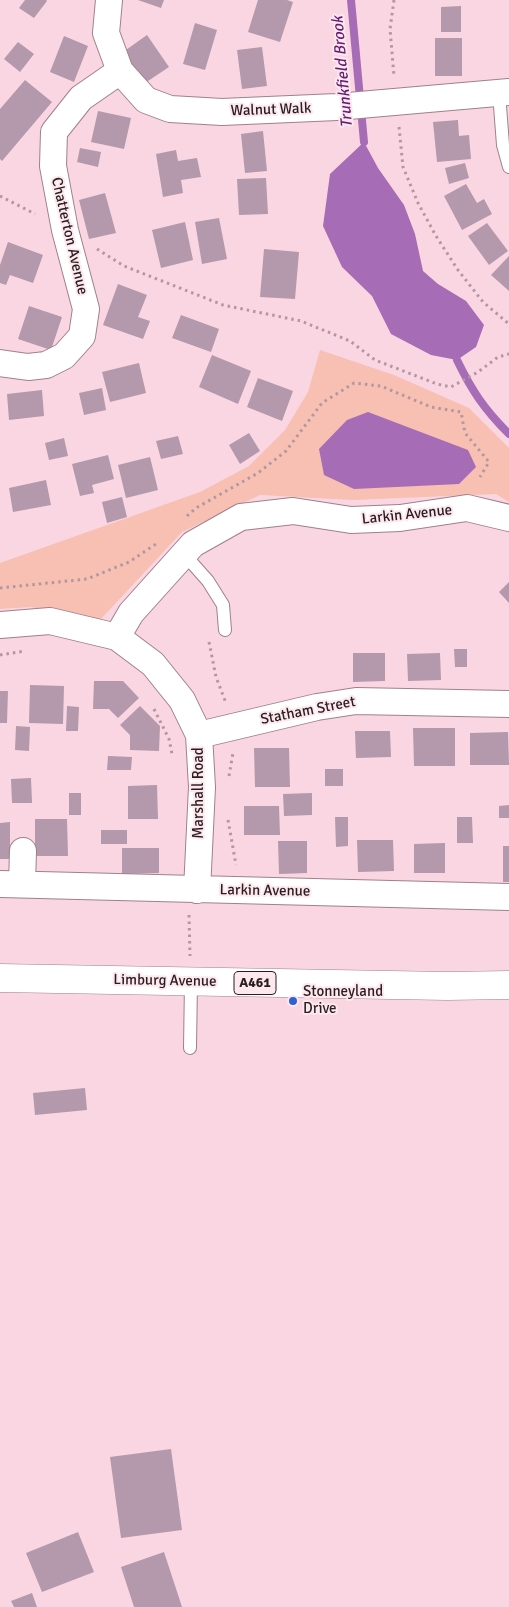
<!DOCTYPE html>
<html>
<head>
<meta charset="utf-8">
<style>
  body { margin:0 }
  canvas { display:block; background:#f9d6e1 }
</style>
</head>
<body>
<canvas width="509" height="1607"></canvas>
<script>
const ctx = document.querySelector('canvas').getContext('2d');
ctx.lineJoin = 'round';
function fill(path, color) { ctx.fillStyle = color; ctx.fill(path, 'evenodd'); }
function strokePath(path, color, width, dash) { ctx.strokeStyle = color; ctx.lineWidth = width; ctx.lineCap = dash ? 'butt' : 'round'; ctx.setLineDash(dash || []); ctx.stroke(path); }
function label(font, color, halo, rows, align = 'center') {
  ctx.font = font + ' Signika,sans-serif'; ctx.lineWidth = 4; ctx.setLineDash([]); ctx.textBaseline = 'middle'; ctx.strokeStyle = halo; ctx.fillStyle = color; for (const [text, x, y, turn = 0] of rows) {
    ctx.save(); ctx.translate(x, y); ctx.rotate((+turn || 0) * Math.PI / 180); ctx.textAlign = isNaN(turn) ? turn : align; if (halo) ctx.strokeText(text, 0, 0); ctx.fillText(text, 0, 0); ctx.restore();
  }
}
fill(new Path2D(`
  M320,350L394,375L469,408L509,448V502L496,494L353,500L260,495L182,532L100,620L31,607L0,609V563L200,492L249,466L285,430L308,392Z`), '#f7c0b3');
fill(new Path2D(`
  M364,142L378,168L404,205L415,234L423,271L438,284L466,301L484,325L476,347L457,360L431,355L391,334L372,296L342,267L323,226L330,174Z
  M368,412L468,450L476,467L459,484L354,489L324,475L319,449L347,420Z`), '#a66cb5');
strokePath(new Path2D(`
  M351,0L364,142
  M457,360C472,391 484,409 509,434`), '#a66cb5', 8);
fill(new Path2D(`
  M25,0H46L47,1L34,18L19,8Z
  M138,0H164L161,8Z
  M258,0H287L293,2L280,42L248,32Z
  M461,6V32H441V7Z
  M195,23L217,30L205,70L183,64Z
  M147,35L169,67L145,83L123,52Z
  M64,36L88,46L74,82L50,72Z
  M435,38H462V76H435Z
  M18,42L34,54L20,72L4,59Z
  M262,47L267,86L242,89L237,50Z
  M25,80L52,102L2,161L0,159V109Z
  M98,111L131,118L124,149L91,142Z
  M458,120L459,136L469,135L471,159L437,162L433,122Z
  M263,131L267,171L245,173L241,134Z
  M80,148L101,152L98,167L77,162Z
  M176,150L178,161L197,158L201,177L181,180L183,193L163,197L156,154Z
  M465,163L469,178L449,184L445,168Z
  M266,178L268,214L239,215L237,179Z
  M466,184L477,203L484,199L492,214L462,230L444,196Z
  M105,193L116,233L89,239L79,200Z
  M219,218L227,259L202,264L195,222Z
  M185,222L193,260L161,268L152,230Z
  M487,223L508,251L489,265L468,236Z
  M8,242L43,255L33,283L10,275L6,285L0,283V265Z
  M264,249L299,252L295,299L260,297Z
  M509,256V291L491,275Z
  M118,284L147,295L138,317L150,321L143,339L103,325Z
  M29,306L62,317L51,350L18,339Z
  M181,315L219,329L211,352L172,338Z
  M212,355L251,371L238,404L199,387Z
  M139,363L146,393L110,402L102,372Z
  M258,378L293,391L282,421L247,407Z
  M102,388L106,410L84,415L79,393Z
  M42,390L44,416L9,420L7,394Z
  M249,433L260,451L240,464L229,445Z
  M178,436L183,454L161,459L156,441Z
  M64,438L68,456L49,460L45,443Z
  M108,455L114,479L92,485L94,493L80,496L72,464Z
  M150,457L158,490L126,498L118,465Z
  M46,480L51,505L13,512L9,488Z
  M122,497L127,517L107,523L102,502Z
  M509,582V603L499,592Z
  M454,649H467V667H455Z
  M353,653H385V681L353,682Z
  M440,653L441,680L408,681L407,654Z
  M94,681H123L139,698L118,718L109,709H93Z
  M30,685L64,686L63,724L29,723Z
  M0,691H8L7,723H0Z
  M67,706L79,707L78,731H66Z
  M140,706L160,726L159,751L130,750V735L120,725Z
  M16,726L30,727L29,751L15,750Z
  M413,728H455V766H414Z
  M355,731H390L391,757L356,758Z
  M508,732L509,765H470V733Z
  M254,748H289L290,787H255Z
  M108,756L132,757L131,770H107Z
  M325,769H343V786H325Z
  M31,778L32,803H12L11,779Z
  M157,785L158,819H128V786Z
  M69,793H81V815H69Z
  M312,793V815L284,816L283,794Z
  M509,805V818H499V806Z
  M244,806H279L280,835H244Z
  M335,817H348V846L336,847Z
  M457,817H472L473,843H457Z
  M35,819H67L68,856H35Z
  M10,822V859H0V823Z
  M101,830H127V844H101Z
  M357,840H393L394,871L358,872Z
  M278,841H307V873L279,874Z
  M445,843V873H414V844Z
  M503,846H509V882H503Z
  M122,848H159V873L122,874Z
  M85,1088L87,1110L35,1115L33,1093Z
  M171,1449L182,1530L121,1538L110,1457Z
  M78,1532L94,1572L42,1592L26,1553Z
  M164,1552L182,1607H134L121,1567Z
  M32,1593L37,1607H14L11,1601Z`), '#b498ab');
const service = new Path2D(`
  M499,93L503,145L509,167
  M184,554L208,581L223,605L225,630
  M190,1048L191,982`);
const minor = new Path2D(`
  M109,0L106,33L120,71L146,100L170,109L222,112L337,107L509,92
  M0,363L28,367L46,365L64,356L82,336L86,309L65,230L53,166L54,132L81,98L120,71
  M0,625L50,621L117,637L153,664L182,700L199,735L202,787L197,890
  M117,637L131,613L193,544L241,517L293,511L351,520L400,518L467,508L509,518
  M199,735L317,707L356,701L509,704
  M0,884L509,897
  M22,884L23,851`);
const primary = new Path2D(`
  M0,978L447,986L509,985`);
strokePath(service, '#a0808a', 14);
strokePath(minor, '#a0808a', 28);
strokePath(primary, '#a0808a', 29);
strokePath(new Path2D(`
  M394,0L390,29L394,76
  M399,127L403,167L418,203L436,236L458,270L483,302L509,324
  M0,196L35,214
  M97,249L124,266L223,305L301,321L350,341L375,360L437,384L451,387L478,372L498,357L509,354
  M187,516L196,508L258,473L286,451L322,403L354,383L381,386L431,407L461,412L465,433L489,462L480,477
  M0,588L87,579L129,562L156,544
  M209,642L216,677L226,703
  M0,655L25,651
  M154,709L169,739L172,754
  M229,776L233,753
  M228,820L236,865
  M189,915L190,956`), '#b397a0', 3, [2.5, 4]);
strokePath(service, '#fff', 12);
strokePath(minor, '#fff', 26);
strokePath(primary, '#fff', 28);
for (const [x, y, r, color] of [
  [293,1001,5,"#3061d0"]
]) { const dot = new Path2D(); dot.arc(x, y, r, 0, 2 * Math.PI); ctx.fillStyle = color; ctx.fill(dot); strokePath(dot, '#fde8ee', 2); }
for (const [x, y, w] of [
  [255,983,42]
]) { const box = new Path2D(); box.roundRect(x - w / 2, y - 11.5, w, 23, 4); ctx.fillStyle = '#fde8ee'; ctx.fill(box); strokePath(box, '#291d21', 1); }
label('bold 14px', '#291d21', null, [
  ["A461",255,983]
]);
label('15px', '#291d21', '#fde8ee', [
  ["Walnut Walk",271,110,-2],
  ["Chatterton Avenue",69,236,77],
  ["Larkin Avenue",407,515,-6],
  ["Statham Street",308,711,-11],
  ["Marshall Road",199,793,-90],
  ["Larkin Avenue",265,891,1],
  ["Limburg Avenue",165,981,1]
]);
label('15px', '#291d21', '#fde8ee', [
  ["Stonneyland",303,992],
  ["Drive",303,1009]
], 'left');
label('italic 16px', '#661c76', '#fde8ee', [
  ["Trunkfield Brook",343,72,-95]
]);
</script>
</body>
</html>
